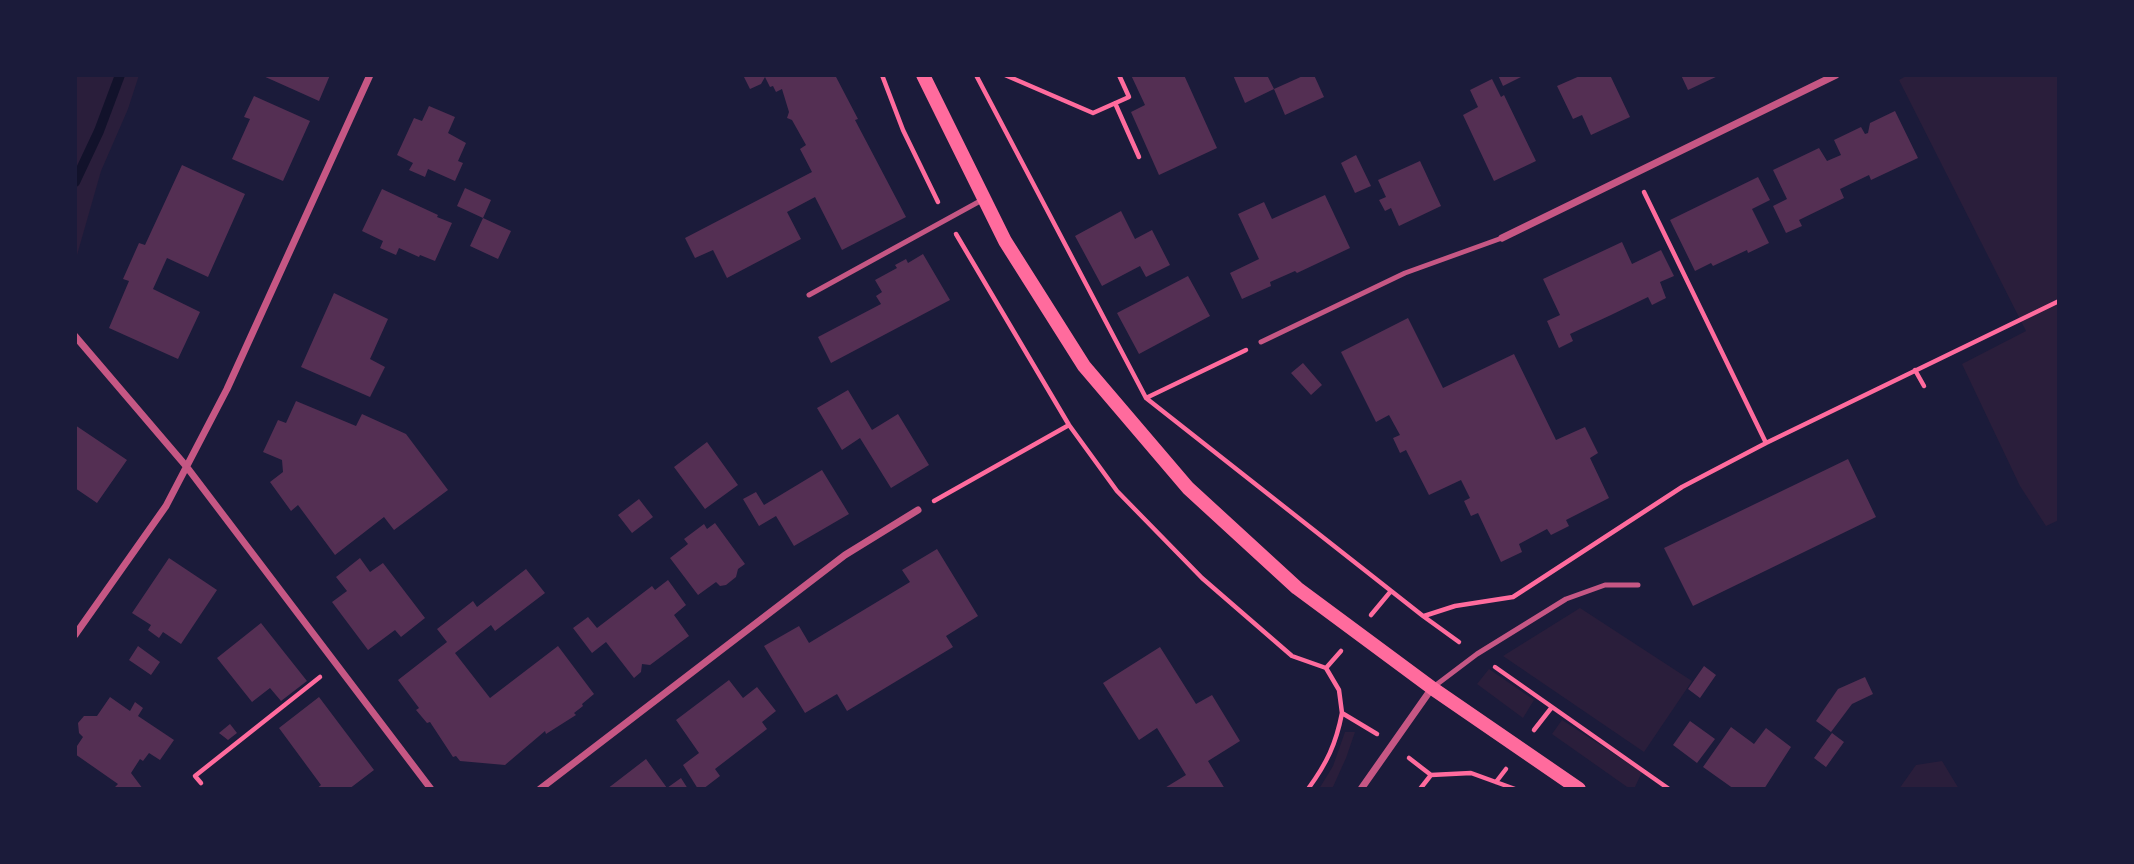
<!DOCTYPE html>
<html>
<head>
<meta charset="utf-8">
<style>
  body { margin:0 }
  #map { position:relative; width:2134px; height:864px; overflow:hidden; background:#1b1b3a; font-family:Bitter,serif }
  canvas { display:block }
  .frame { position:absolute; inset:0; border:77px solid #1b1b3a; pointer-events:none }
</style>
</head>
<body>
<div id="map">
<canvas width="2134" height="864"></canvas>
<div class="frame"></div>
</div>
<script>
const ctx = document.querySelector('canvas').getContext('2d');
ctx.lineJoin = 'round';
function fill(path, color) { ctx.fillStyle = color; ctx.fill(path, 'evenodd'); }
function strokePath(path, color, width, dash) { ctx.strokeStyle = color; ctx.lineWidth = width; ctx.lineCap = dash ? 'butt' : 'round'; ctx.setLineDash(dash || []); ctx.stroke(path); }
fill(new Path2D(`
  M75,75H139L128,109L101,171L75,262Z
  M1908,75H2059V520L2046,526L2020,486L1962,364L2026,331L1899,80Z
  M1580,608L1692,681L1644,752L1503,656Z
  M1489,669L1534,700L1523,718L1477,684Z
  M1562,720L1642,772L1634,789H1630L1552,734Z
  M1345,732H1355L1346,758L1332,789H1319L1333,766Z
  M1942,761L1959,789H1899L1916,765Z`), '#2a1e3b');
strokePath(new Path2D(`
  M75,182L99,131L120,75`), '#12122b', 10);
fill(new Path2D(`
  M261,75H330L319,101Z
  M743,75H835L858,119L855,120L906,217L842,250L815,197L787,212L801,239L727,278L713,250L695,258L685,238L812,172L800,149L806,145L792,120L787,118L789,112L782,89L776,92L773,86L770,87L765,77L761,84L750,89Z
  M1131,75H1184L1217,148L1159,175L1131,112L1145,105Z
  M1233,75H1267L1274,89L1245,103Z
  M1305,75H1314L1324,97L1285,115L1274,89Z
  M1498,75H1525L1503,86Z
  M1582,75H1610L1630,117L1591,135L1582,115L1573,119L1557,86Z
  M1681,75H1720L1688,90Z
  M1492,79L1501,97L1504,95L1536,161L1494,181L1463,115L1478,107L1470,90Z
  M254,96L310,121L283,181L232,159L250,119L244,117Z
  M429,106L455,117L448,133L466,143L458,161L463,163L455,181L428,169L425,177L409,170L413,163L397,155L414,118L422,121Z
  M1895,111L1918,158L1871,180L1869,175L1840,189L1844,198L1799,220L1802,226L1786,233L1773,206L1787,199L1773,170L1819,148L1827,161L1841,155L1834,140L1861,127L1865,134L1868,133L1870,123Z
  M1356,155L1371,186L1355,193L1341,163Z
  M1420,161L1441,206L1399,226L1391,208L1385,211L1379,200L1386,197L1378,180Z
  M182,165L245,194L208,277L167,258L153,289L200,312L178,359L109,328L129,281L123,279L139,243L145,245Z
  M1758,177L1770,200L1752,209L1769,243L1748,253L1747,250L1713,266L1711,263L1695,271L1670,220Z
  M465,188L491,200L483,218L457,206Z
  M382,189L438,215L437,217L452,223L435,261L420,255L419,257L399,248L396,255L380,248L383,241L362,231Z
  M1325,195L1350,248L1297,273L1295,271L1270,282L1271,286L1242,299L1230,273L1259,259L1238,214L1264,202L1272,219Z
  M1121,211L1135,239L1152,230L1170,265L1146,277L1140,266L1102,286L1075,236Z
  M483,218L511,231L498,259L470,246Z
  M1622,242L1632,264L1661,250L1674,276L1660,282L1666,298L1652,305L1648,297L1611,315L1570,334L1573,341L1559,348L1547,321L1560,315L1543,279Z
  M923,254L950,300L831,363L818,337L881,304L876,296L882,292L875,280L897,268L895,265L906,259L908,263Z
  M1188,276L1210,316L1139,354L1117,313Z
  M334,293L388,319L370,359L385,367L370,397L301,367Z
  M1408,318L1443,388L1514,354L1556,440L1585,427L1598,453L1590,458L1609,498L1566,520L1569,526L1551,535L1547,529L1519,544L1522,552L1501,562L1478,513L1471,516L1464,501L1470,498L1461,480L1429,495L1406,450L1400,453L1393,438L1400,435L1389,415L1376,422L1341,352Z
  M1303,363L1322,385L1311,395L1291,373Z
  M848,390L872,430L898,414L929,465L891,488L860,438L842,450L817,408Z
  M296,401L356,426L362,414L406,434L448,490L394,530L384,517L335,555L298,505L291,511L270,482L283,472L282,460L263,452L278,420L286,423Z
  M75,425L127,460L97,503L75,488Z
  M707,442L738,485L705,509L674,467Z
  M1848,459L1876,517L1693,606L1664,548Z
  M822,470L849,514L794,546L776,516L759,526L743,499L756,492L764,505Z
  M639,499L653,517L632,533L618,515Z
  M715,523L745,564L738,569L736,577L726,585L720,586L716,582L698,595L670,558L688,544L684,539L704,524L707,529Z
  M937,549L978,616L946,636L953,647L847,711L837,694L805,713L764,646L799,626L809,643L910,582L902,570Z
  M169,558L217,590L181,644L163,632L159,638L148,630L151,625L132,613Z
  M360,558L370,572L383,563L425,618L401,637L395,630L368,650L332,602L347,591L336,577Z
  M526,569L545,593L495,631L491,625L455,653L490,698L558,646L594,694L582,704L583,706L574,713L576,715L546,734L545,731L505,765L460,761L456,756L453,757L430,722L427,723L416,710L419,708L398,680L447,642L437,629L473,601L477,607Z
  M668,580L686,605L674,615L689,636L650,665L642,664L641,672L634,678L606,642L592,653L573,628L588,617L597,628L652,586L655,590Z
  M261,623L307,681L281,701L270,688L252,702L217,658Z
  M138,646L160,662L151,675L129,660Z
  M1160,647L1196,704L1212,695L1240,741L1208,761L1225,789H1163L1186,775L1157,728L1139,740L1103,683Z
  M1704,666L1716,675L1700,698L1688,689Z
  M1865,677L1873,694L1852,704L1831,732L1816,721L1838,689Z
  M729,680L743,698L757,687L776,711L762,722L767,729L715,769L720,776L703,789H698L683,765L699,753L676,720Z
  M110,697L130,711L135,702L143,708L138,716L174,740L160,760L149,753L143,761L140,759L131,773L143,789H113L118,784L75,754V749L83,737L79,733L78,723L84,716H97Z
  M319,697L374,770L349,789H316L321,785L279,728Z
  M1690,721L1715,739L1697,763L1673,745Z
  M230,724L237,733L228,740L219,733Z
  M1731,727L1754,744L1766,728L1791,747L1764,789H1734L1703,767Z
  M1832,733L1844,742L1826,767L1814,758Z
  M646,759L667,788L681,778L688,789H607Z`), '#542f53');
strokePath(new Path2D(`
  M882,75L903,130L938,202
  M976,75L1146,398L1423,616L1459,642
  M1005,75L1093,113L1129,97L1119,75
  M1115,103L1139,157
  M1644,192L1766,443
  M956,234L1069,425L1117,491L1202,578L1292,656L1326,668L1339,690L1342,713L1377,734
  M1915,370L1924,386
  M1146,398L1246,350
  M934,501L1069,425
  M1371,615L1391,591
  M1424,616L1455,606L1513,597L1682,487L1766,443L2059,301
  M1495,667L1669,789
  M1326,668L1341,651
  M1534,730L1552,707
  M1409,758L1431,775L1471,773L1515,789
  M1496,782L1506,769
  M201,783L195,776L320,677
  M1308,789C1327,763 1336,744 1342,713
  M1420,789L1431,775`), '#ff6b9d', 4.5);
strokePath(new Path2D(`
  M809,295L982,200
  M1261,342L1405,273L1502,238
  M1432,688L1477,654L1566,599L1605,585H1638`), '#c65784', 5);
strokePath(new Path2D(`
  M1502,238L1836,75
  M75,336L186,466L431,789
  M75,635L166,506L227,389L370,75
  M540,789L845,555L918,510
  M1361,789L1432,688`), '#c65784', 7);
strokePath(new Path2D(`
  M923,75L1005,241L1084,366L1188,488L1297,588L1432,688L1579,789`), '#ff6b9d', 14);
</script>
</body>
</html>
